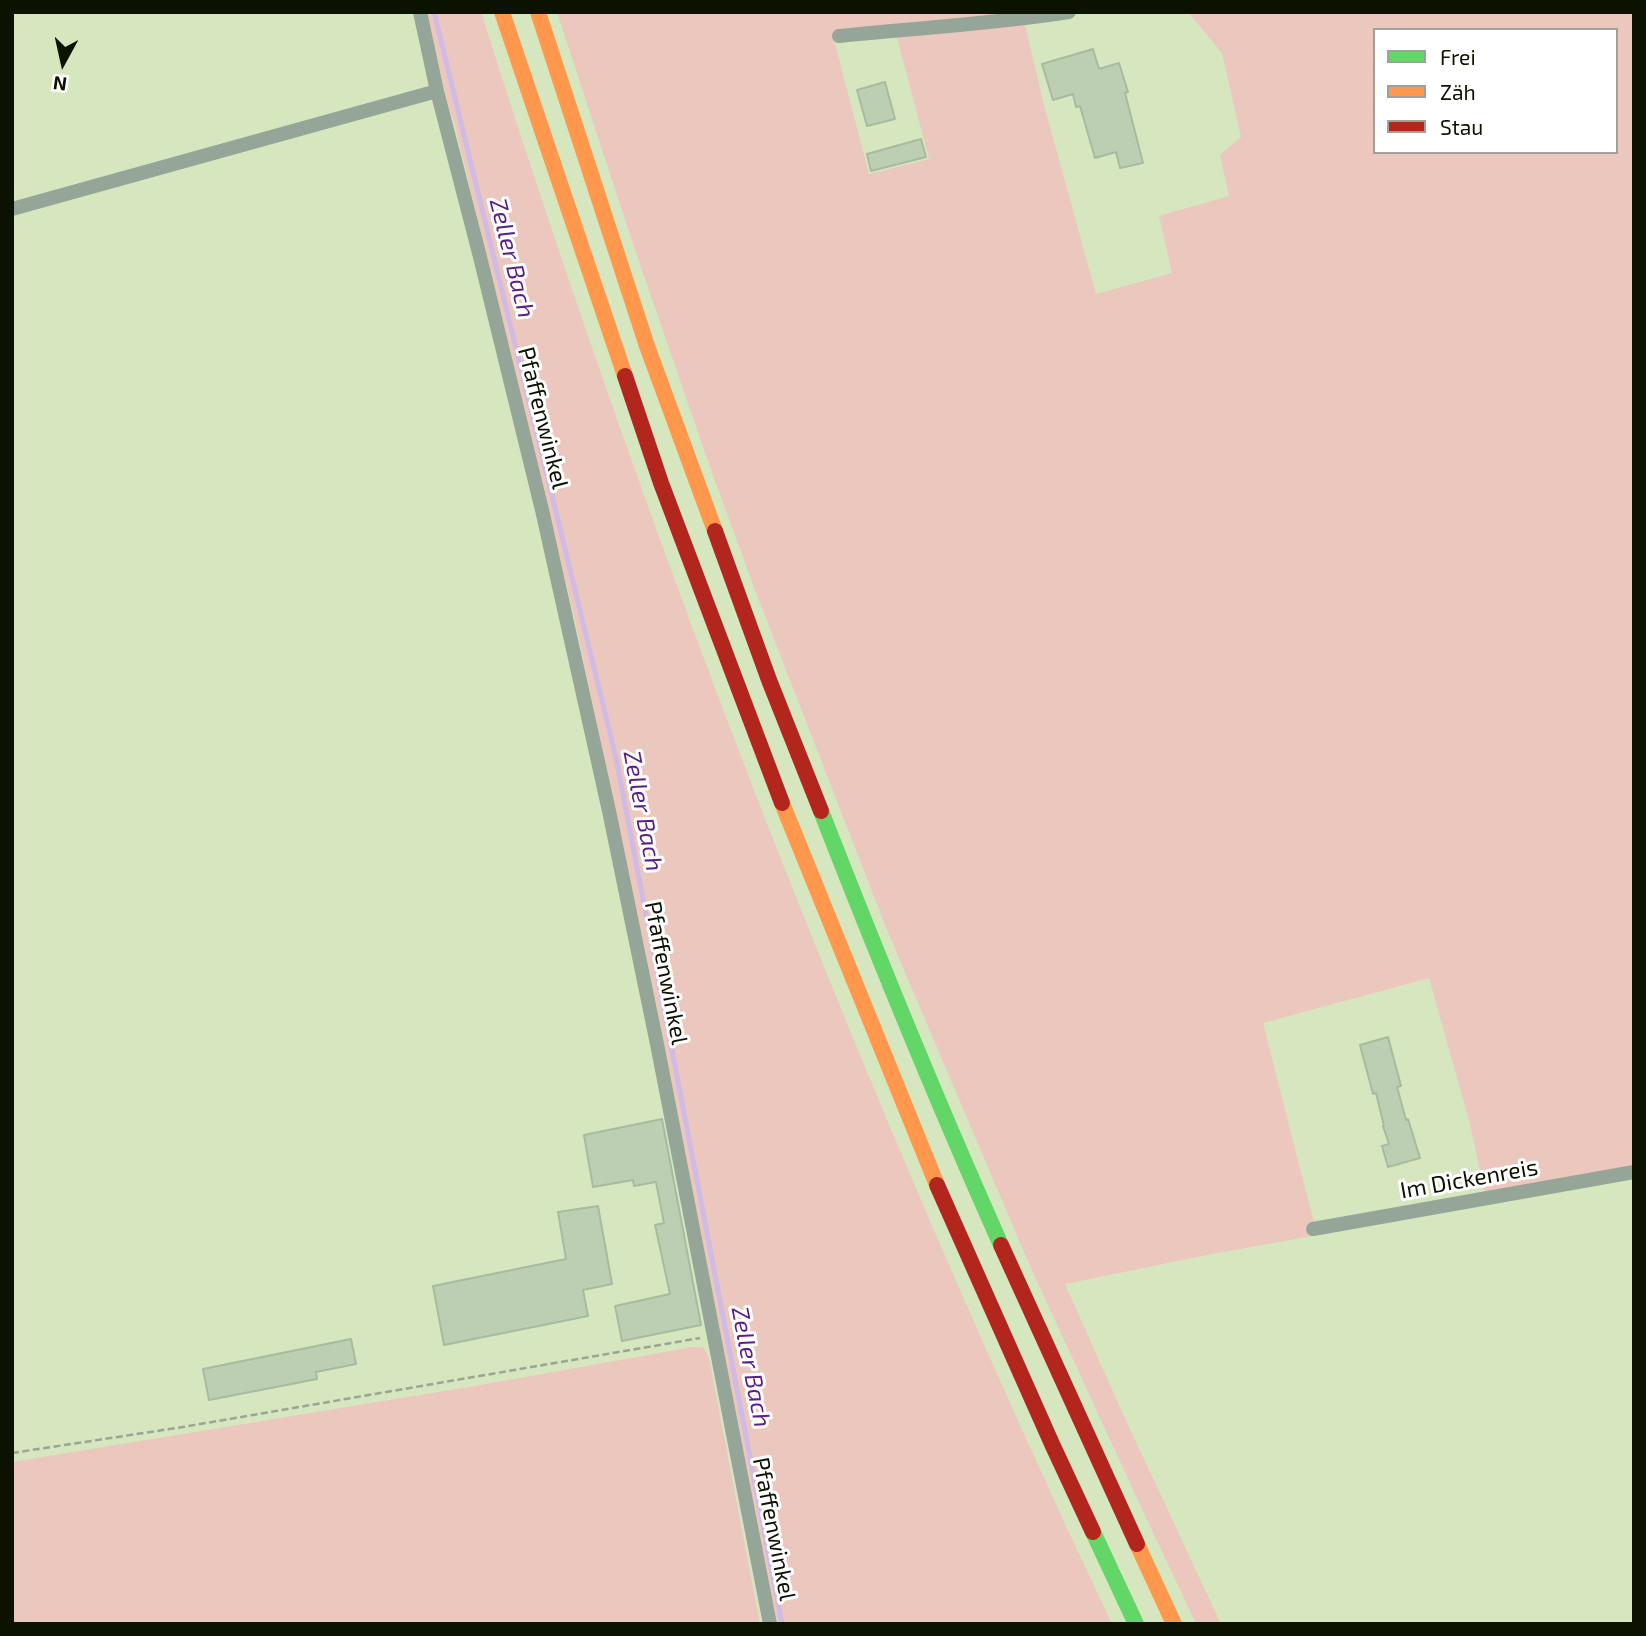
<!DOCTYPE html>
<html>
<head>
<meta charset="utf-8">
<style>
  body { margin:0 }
  #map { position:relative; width:1646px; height:1636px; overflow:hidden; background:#d6e6bf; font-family:"Exo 2",sans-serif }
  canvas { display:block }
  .frame { position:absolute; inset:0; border:14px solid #0b1300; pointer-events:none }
  .legend { position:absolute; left:1373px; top:28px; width:245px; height:126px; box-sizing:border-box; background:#fff; border:2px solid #9da199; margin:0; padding:9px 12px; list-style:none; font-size:21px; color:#0b1300 }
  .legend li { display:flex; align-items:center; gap:14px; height:35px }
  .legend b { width:35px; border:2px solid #9da199 }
  .north { position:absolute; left:28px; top:28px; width:70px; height:70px; -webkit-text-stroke:5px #fff; paint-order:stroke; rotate:188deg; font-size:19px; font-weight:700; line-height:28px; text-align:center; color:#0b1300 }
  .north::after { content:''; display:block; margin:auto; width:24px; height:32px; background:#0b1300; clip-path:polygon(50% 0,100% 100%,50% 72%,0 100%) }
</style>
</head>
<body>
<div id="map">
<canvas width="1646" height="1636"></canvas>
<div class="frame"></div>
<ul class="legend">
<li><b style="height:9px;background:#63d668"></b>Frei</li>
<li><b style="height:9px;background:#ff974d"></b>Zäh</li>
<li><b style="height:9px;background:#b3261e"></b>Stau</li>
</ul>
<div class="north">N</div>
</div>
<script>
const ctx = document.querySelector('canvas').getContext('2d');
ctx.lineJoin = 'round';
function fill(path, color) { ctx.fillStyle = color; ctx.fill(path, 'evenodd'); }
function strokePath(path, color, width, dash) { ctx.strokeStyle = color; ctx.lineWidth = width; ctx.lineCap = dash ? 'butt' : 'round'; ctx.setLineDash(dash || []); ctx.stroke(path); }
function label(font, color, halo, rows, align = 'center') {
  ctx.font = font + ' "Exo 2",sans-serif'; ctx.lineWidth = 6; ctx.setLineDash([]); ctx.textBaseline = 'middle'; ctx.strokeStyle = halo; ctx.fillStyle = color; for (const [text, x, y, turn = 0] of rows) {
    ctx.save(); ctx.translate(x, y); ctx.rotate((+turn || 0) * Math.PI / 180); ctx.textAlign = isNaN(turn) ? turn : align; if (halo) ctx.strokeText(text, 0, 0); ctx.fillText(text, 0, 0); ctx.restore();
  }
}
fill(new Path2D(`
  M426,12H481C655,563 865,1102 1112,1624H776L658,1012L576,625L454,122L448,105Z
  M557,12H1035L834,40L869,174L929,159L896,34L1025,25L1044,105L1096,294L1172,273L1159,216L1229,196L1220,155L1241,137L1222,53L1188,12H1634V1167L1485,1195L1470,1124L1429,978L1263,1023L1317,1235L1207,1255L1065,1284L1122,1412L1221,1624H1196L1135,1494L1030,1266L887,930L755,590L710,467L633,244ZM1375,30H1616V152H1375Z
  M693,1347L704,1348L709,1358L760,1624H12V1462L475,1386Z`), '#ecc7be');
strokePath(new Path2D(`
  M434,12L616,758L782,1624`), '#cfbbe3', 5);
const building = new Path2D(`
  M1093,49L1099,69L1119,63L1128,92L1125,93L1143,163L1120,168L1116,152L1095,158L1080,106L1076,107L1073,94L1053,100L1042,64Z
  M885,82L895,119L867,126L857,90Z
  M921,139L926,157L871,171L867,154Z
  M1388,1037L1401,1086L1397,1087L1406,1120L1408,1119L1420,1158L1388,1167L1382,1146L1389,1144L1383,1126H1384L1376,1093L1373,1094L1360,1045Z
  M662,1119L701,1325L622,1341L615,1306L670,1294L655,1225L664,1223L656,1182L634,1186L633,1180L593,1187L584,1135Z
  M598,1206L612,1284L583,1290L588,1316L444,1345L433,1286L566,1259L558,1212Z
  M351,1339L356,1364L316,1372L317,1379L209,1400L203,1369Z`);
fill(building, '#bdcfb3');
strokePath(building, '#a8bb9f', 2);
strokePath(new Path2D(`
  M12,1453L183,1427L700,1338`), '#9aa595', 2.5, [7, 3.5]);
strokePath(new Path2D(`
  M420,12L437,91L480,257L542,510L609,811L657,1044L770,1624
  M839,36C916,28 993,24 1069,12
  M12,209L437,91
  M1313,1229L1634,1172`), '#95a598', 14);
strokePath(new Path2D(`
  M821,811C878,957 937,1102 1001,1245
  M1093,1532L1136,1624`), '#63d668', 16);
strokePath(new Path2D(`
  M502,12L625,376
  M538,12L647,346L715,531
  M782,803L937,1185
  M1137,1544L1174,1624`), '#ff974d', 16);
strokePath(new Path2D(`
  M625,376L661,483L782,803
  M715,531L769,680L821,811
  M937,1185L1052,1444L1093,1532
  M1001,1245L1137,1544`), '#b3261e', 16);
label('23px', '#0b1300', '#fff', [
  ["Pfaffenwinkel",543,418,76],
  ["Pfaffenwinkel",666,973,79],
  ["Im Dickenreis",1469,1179,-10],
  ["Pfaffenwinkel",774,1529,79]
]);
label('italic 24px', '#5c1e89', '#fff', [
  ["Zeller Bach",512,258,76],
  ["Zeller Bach",643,811,79],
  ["Zeller Bach",751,1367,79]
]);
</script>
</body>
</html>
